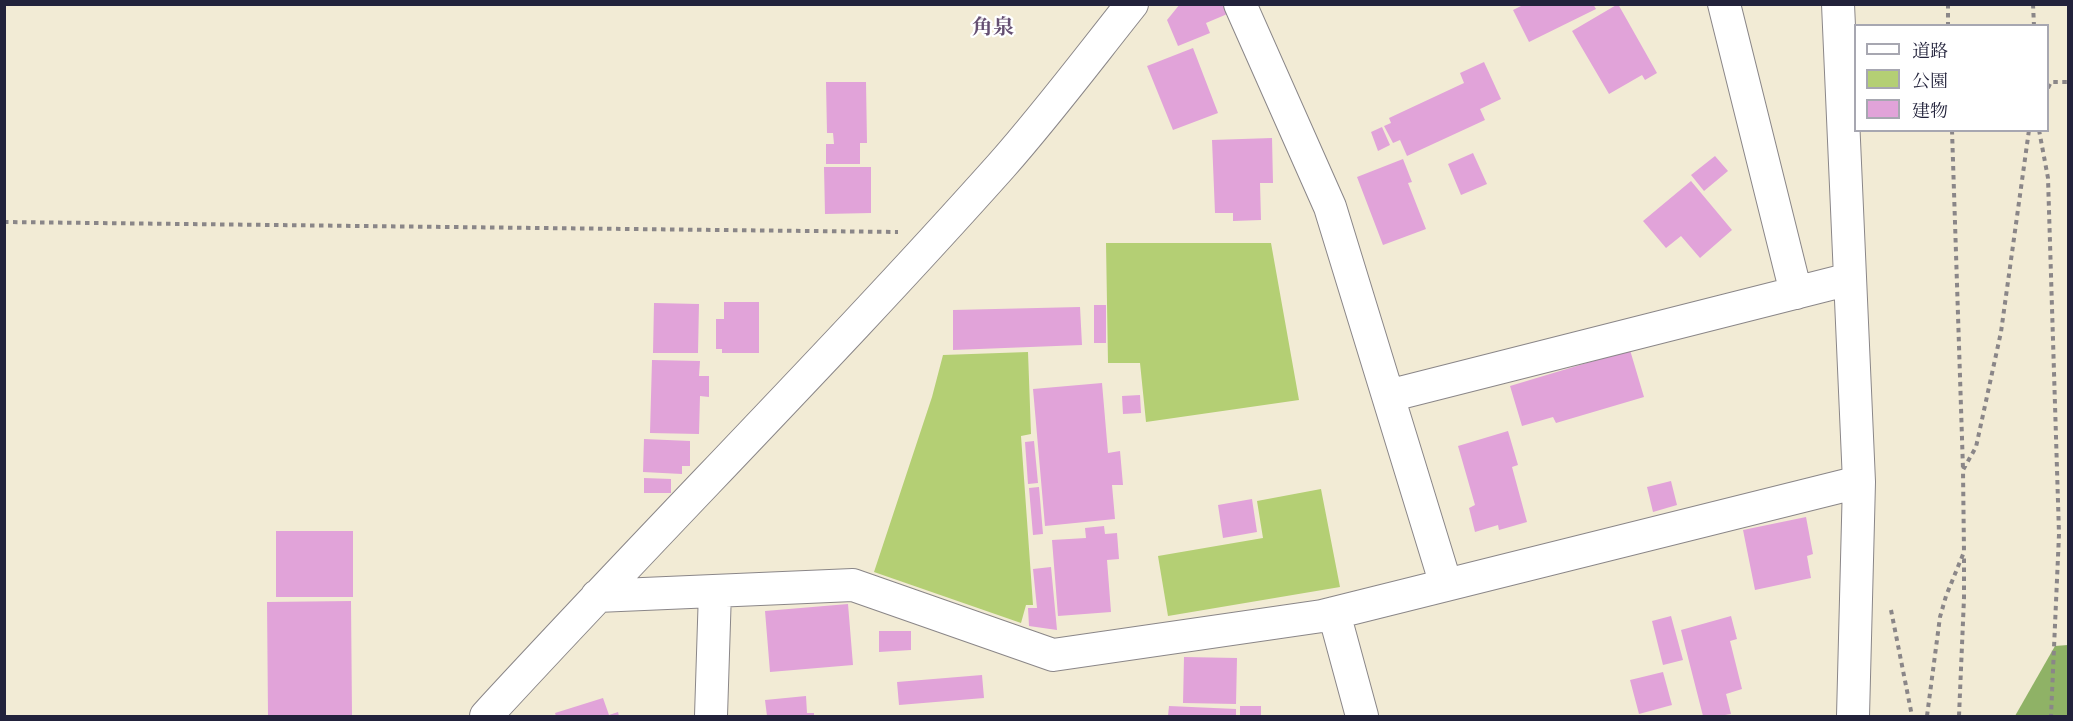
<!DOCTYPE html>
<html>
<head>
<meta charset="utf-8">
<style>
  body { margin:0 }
  #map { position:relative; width:2073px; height:721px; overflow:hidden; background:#f2ebd5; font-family:"Old Standard TT","Noto Serif JP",serif }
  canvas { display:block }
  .frame { position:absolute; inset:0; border:6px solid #22223b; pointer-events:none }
  .legend { position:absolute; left:1854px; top:24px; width:195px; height:108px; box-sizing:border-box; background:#fff; border:2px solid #a7a7b1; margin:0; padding:8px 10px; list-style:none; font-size:18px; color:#22223b }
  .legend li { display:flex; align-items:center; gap:12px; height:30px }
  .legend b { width:30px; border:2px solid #a7a7b1 }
</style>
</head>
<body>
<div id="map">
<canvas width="2073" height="721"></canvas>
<div class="frame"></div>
<ul class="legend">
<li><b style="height:8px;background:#fff"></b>道路</li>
<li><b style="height:16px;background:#b4cf74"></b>公園</li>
<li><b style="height:16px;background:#e1a3d9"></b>建物</li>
</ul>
</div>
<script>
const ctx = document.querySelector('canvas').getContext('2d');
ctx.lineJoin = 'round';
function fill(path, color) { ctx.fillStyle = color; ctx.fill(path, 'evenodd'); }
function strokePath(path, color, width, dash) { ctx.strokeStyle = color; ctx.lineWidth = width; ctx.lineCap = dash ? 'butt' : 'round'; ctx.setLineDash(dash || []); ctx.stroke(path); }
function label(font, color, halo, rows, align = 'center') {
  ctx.font = font + ' "Old Standard TT","Noto Serif JP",serif'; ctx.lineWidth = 4.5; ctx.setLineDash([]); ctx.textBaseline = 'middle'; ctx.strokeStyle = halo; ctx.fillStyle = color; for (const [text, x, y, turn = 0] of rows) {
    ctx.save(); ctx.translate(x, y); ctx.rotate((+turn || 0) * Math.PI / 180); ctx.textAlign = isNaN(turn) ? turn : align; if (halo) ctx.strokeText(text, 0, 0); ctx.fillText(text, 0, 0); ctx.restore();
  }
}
fill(new Path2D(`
  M1106,243H1271L1299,400L1146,422L1140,363H1108Z
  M1028,352L1031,434L1021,436L1033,605H1026L1021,623L874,572L932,397L943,355Z
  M1321,489L1340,587L1168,616L1158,556L1263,538L1257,501Z`), '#b4cf74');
fill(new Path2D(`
  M2068,645V716H2015L2055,646Z`), '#8fb266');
fill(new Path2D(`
  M1180,4H1229L1232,12L1206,23L1210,33L1178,46L1167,20Z
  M1525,4H1593L1596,9L1529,42L1513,10Z
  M1618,4L1657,73L1645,80L1642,75L1609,94L1572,31Z
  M1193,48L1218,113L1173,130L1147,66Z
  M1484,62L1501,99L1480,109L1485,120L1407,156L1400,140L1393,143L1384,126L1391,123L1389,118L1464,83L1460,73Z
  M826,82H866L867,143H860V164H826V144H834L833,133H827Z
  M1382,127L1390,145L1378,151L1371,132Z
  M1272,138L1273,183H1260L1261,220L1233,221V213H1215L1212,140Z
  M1473,153L1487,184L1461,195L1448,164Z
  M1715,156L1728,171L1704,191L1691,175Z
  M1403,159L1412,182L1408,183L1426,229L1383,245L1357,177Z
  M824,167H871V213L825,214Z
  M1691,181L1732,230L1700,258L1681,236L1666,248L1643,221Z
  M724,302H759V353H722V349H716V319H724Z
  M654,303L699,304L698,353H653Z
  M1094,305H1106V343H1094Z
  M1080,307L1082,345L953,350V310Z
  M1630,350L1644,397L1556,423L1553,417L1522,426L1510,386Z
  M652,360L700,361L699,376H709V397L700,396L699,434L650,433Z
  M1102,383L1108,453L1120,451L1123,485H1112L1115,519L1045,526L1033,389Z
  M1140,395L1141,413L1123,414L1122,396Z
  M1508,431L1518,465L1512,467L1527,522L1499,530L1498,525L1475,532L1469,508L1475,505L1458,446Z
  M644,439L690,441V466H682V474L643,472Z
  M1034,441L1038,483L1028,484L1025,442Z
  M644,478L671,479V493H644Z
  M1671,481L1677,505L1653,512L1647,487Z
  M1039,487L1043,534L1033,535L1029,488Z
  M1252,499L1257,532L1223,538L1218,505Z
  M1806,517L1813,554L1807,556L1811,578L1755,590L1743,530Z
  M1104,526L1105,534L1117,533L1119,559L1107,560L1111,612L1058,616L1052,540L1086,538L1085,528Z
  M276,531H353V597H276Z
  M1051,567L1057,630L1029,626L1028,608H1037L1033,569Z
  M351,601L352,716H268L267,602Z
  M848,604L853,665L770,672L765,611Z
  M1671,616L1683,660L1663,665L1652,621Z
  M1731,616L1737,639L1730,641L1742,689L1726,694L1731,714L1719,716H1703L1681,630Z
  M879,631H911V650L879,652Z
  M1184,657L1237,658L1236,704L1183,703Z
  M1663,672L1672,705L1639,714L1630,680Z
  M982,675L984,698L899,705L897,682Z
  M806,696L807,713H814V716H767L765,700Z
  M603,698L609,715L618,712L619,716H556L555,713Z
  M1169,706L1236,709V716H1168Z
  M1240,706H1261V716H1240Z`), '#e1a3d9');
const minor = new Path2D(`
  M1240,4L1330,207L1446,585
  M1724,4L1796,293
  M1838,4L1859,482L1853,716
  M1388,396L1850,279
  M597,596L853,585L1053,655L1322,616L1859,482
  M1334,613L1362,716
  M486,716C656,531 834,353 1001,166C1047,114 1089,58 1132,4
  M711,716L715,591`);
strokePath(minor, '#8a8688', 34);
strokePath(new Path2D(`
  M1948,4V26
  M2033,4L2034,26
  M2048,88L2051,82H2068
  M1952,130L1963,469
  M2039,130L2048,178L2059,534L2051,716
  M4,222L898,232
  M1891,610L1912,716
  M1927,716L1940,617L1946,596L1964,552L1963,470L1976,447L2001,332L2029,130
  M1959,716L1964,598V555`), '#8a8688', 4, [4.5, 4.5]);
strokePath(minor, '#fff', 32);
label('bold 21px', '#654f72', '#fff', [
  ["角泉",993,28]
]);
</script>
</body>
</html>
